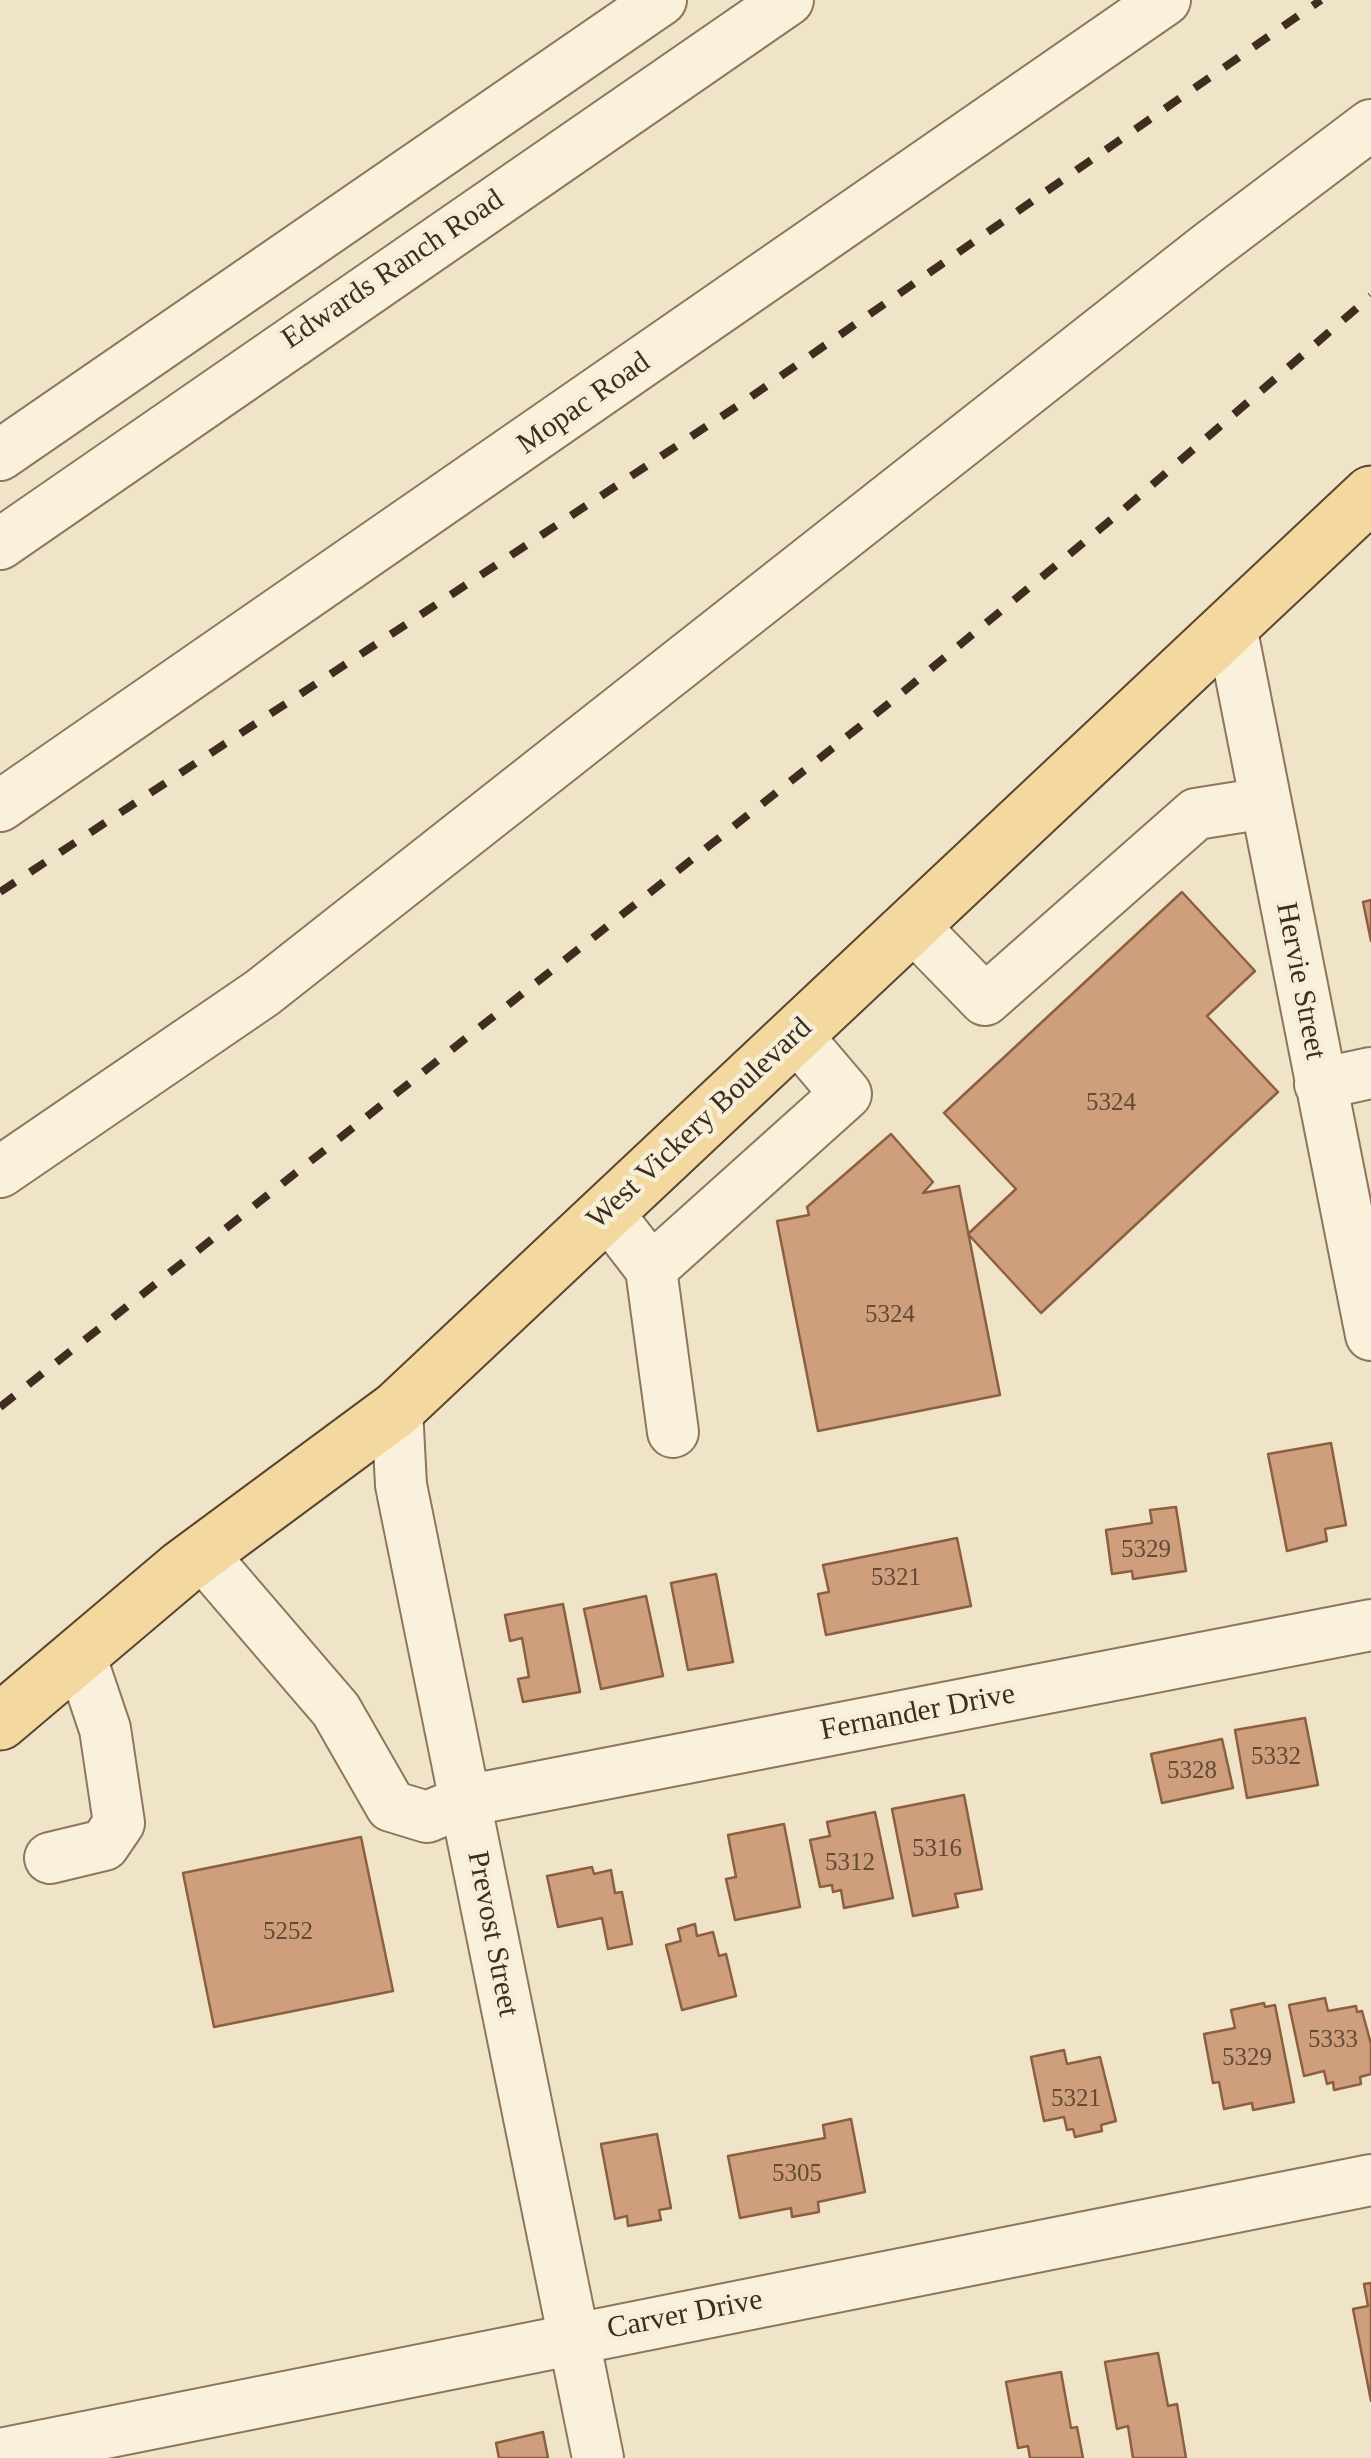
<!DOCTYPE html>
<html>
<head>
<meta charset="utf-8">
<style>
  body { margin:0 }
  canvas { display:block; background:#f0e4c8 }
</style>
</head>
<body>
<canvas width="1371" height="2458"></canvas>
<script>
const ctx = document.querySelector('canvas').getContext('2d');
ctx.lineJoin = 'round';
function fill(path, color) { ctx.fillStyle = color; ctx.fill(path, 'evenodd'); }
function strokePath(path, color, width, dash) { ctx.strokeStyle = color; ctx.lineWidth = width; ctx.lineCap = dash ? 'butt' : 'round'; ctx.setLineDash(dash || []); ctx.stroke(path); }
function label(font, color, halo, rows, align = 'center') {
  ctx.font = font + ' "Times New Roman",serif'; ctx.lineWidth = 9; ctx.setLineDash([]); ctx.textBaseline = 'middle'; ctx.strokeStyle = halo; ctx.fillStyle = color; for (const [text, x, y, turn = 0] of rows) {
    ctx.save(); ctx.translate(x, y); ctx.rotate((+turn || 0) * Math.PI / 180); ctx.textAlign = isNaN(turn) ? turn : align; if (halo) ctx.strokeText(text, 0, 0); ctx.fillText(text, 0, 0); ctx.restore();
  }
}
const building = new Path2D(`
  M1182,892L1255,971L1207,1016L1278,1092L1041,1313L968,1234L1016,1189L944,1113Z
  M1371,900V941L1363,902Z
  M891,1134L933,1182L923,1193L959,1186L1000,1395L818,1431L777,1221L809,1215L807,1207Z
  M1331,1443L1346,1525L1325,1529L1327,1541L1287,1551L1268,1454Z
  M1176,1507L1186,1571L1133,1579L1132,1571L1112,1574L1106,1530L1152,1523L1150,1510Z
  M957,1538L971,1606L826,1635L818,1594L829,1592L823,1565Z
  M716,1574L733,1662L688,1670L671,1583Z
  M646,1596L663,1676L601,1689L584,1609Z
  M563,1604L580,1692L523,1702L518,1679L529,1677L522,1638L510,1641L505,1615Z
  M1305,1718L1318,1785L1247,1798L1235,1730Z
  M1222,1739L1233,1788L1162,1803L1151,1754Z
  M964,1795L982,1889L955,1894L958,1907L913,1916L892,1809Z
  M875,1812L893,1898L844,1908L841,1890L833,1892L832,1885L820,1887L810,1840L830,1836L827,1822Z
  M784,1824L800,1907L735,1920L726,1879L736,1877L728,1835Z
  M361,1837L393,1991L214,2027L183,1873Z
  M592,1867L594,1874L611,1870L615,1893L622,1892L632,1944L608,1949L602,1918L558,1927L547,1876Z
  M695,1924L697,1936L713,1932L719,1956L726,1954L736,1996L682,2010L666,1945L681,1941L678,1929Z
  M1325,1998L1328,2011L1356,2006L1357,2012L1362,2011L1371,2044V2074L1360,2077L1361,2084L1334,2090L1333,2082L1327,2084L1324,2071L1304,2076L1289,2005Z
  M1264,2003L1265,2007L1275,2005L1294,2102L1253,2110L1252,2103L1224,2109L1219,2082L1213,2083L1204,2034L1235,2028L1231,2010Z
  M1064,2050L1067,2064L1100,2057L1116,2121L1101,2125L1102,2131L1075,2137L1073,2129L1067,2130L1064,2117L1044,2121L1031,2057Z
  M851,2119L865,2192L818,2202L819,2212L792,2217L791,2208L740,2218L728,2156L825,2138L823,2125Z
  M657,2134L671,2208L659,2210L661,2220L628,2226L627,2216L615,2219L601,2144Z
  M1371,2283V2401L1353,2309L1368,2306L1364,2284Z
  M1158,2353L1168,2406L1177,2404L1186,2458H1133L1128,2426L1117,2429L1105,2362Z
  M1061,2372L1071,2428L1077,2427L1083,2458H1030L1028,2446L1018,2448L1006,2382Z
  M543,2432L548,2458H499L496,2443Z`);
fill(building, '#cf9f7d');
strokePath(building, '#8d5f41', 2.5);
const minor = new Path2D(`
  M0,455L661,0
  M0,544L788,0
  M1231,626L1371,1335
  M0,806L1165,0
  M912,925L985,1000L1196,814L1265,803
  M1320,1084L1371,1073
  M0,1172L262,993L1208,248L1371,125
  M607,1212L651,1269L846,1094L795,1034
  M651,1269L673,1432
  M397,1409L401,1485L598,2458
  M202,1554L336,1710L391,1806L427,1817L465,1801L1371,1625
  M50,1858L104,1845L119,1823L105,1729L80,1655
  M0,2454L1371,2180`);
const major = new Path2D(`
  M0,1722L182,1568L397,1409L1371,494`);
strokePath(minor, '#8d765c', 54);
strokePath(major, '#5b4430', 59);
strokePath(minor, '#faf1dc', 50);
strokePath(major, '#f3d9a0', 55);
strokePath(new Path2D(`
  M0,892L745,401L1321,0
  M0,1407L892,701L1124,509L1371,296`), '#3d2e20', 8, [18, 18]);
label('25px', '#624a37', null, [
  ["5324",1111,1103],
  ["5324",890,1315],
  ["5329",1146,1550],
  ["5321",896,1578],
  ["5332",1276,1757],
  ["5328",1192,1771],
  ["5316",937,1849],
  ["5312",850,1863],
  ["5252",288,1932],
  ["5333",1333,2040],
  ["5329",1247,2058],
  ["5321",1076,2099],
  ["5305",797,2174]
]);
label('30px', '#3d2e20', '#f7eed8', [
  ["Edwards Ranch Road",393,270,-34],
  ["Mopac Road",584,404,-35],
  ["Hervie Street",1300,981,79],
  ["West Vickery Boulevard",700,1124,-43],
  ["Fernander Drive",918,1713,-11],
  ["Prevost Street",492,1934,79],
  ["Carver Drive",685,2315,-11]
]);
</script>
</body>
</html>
